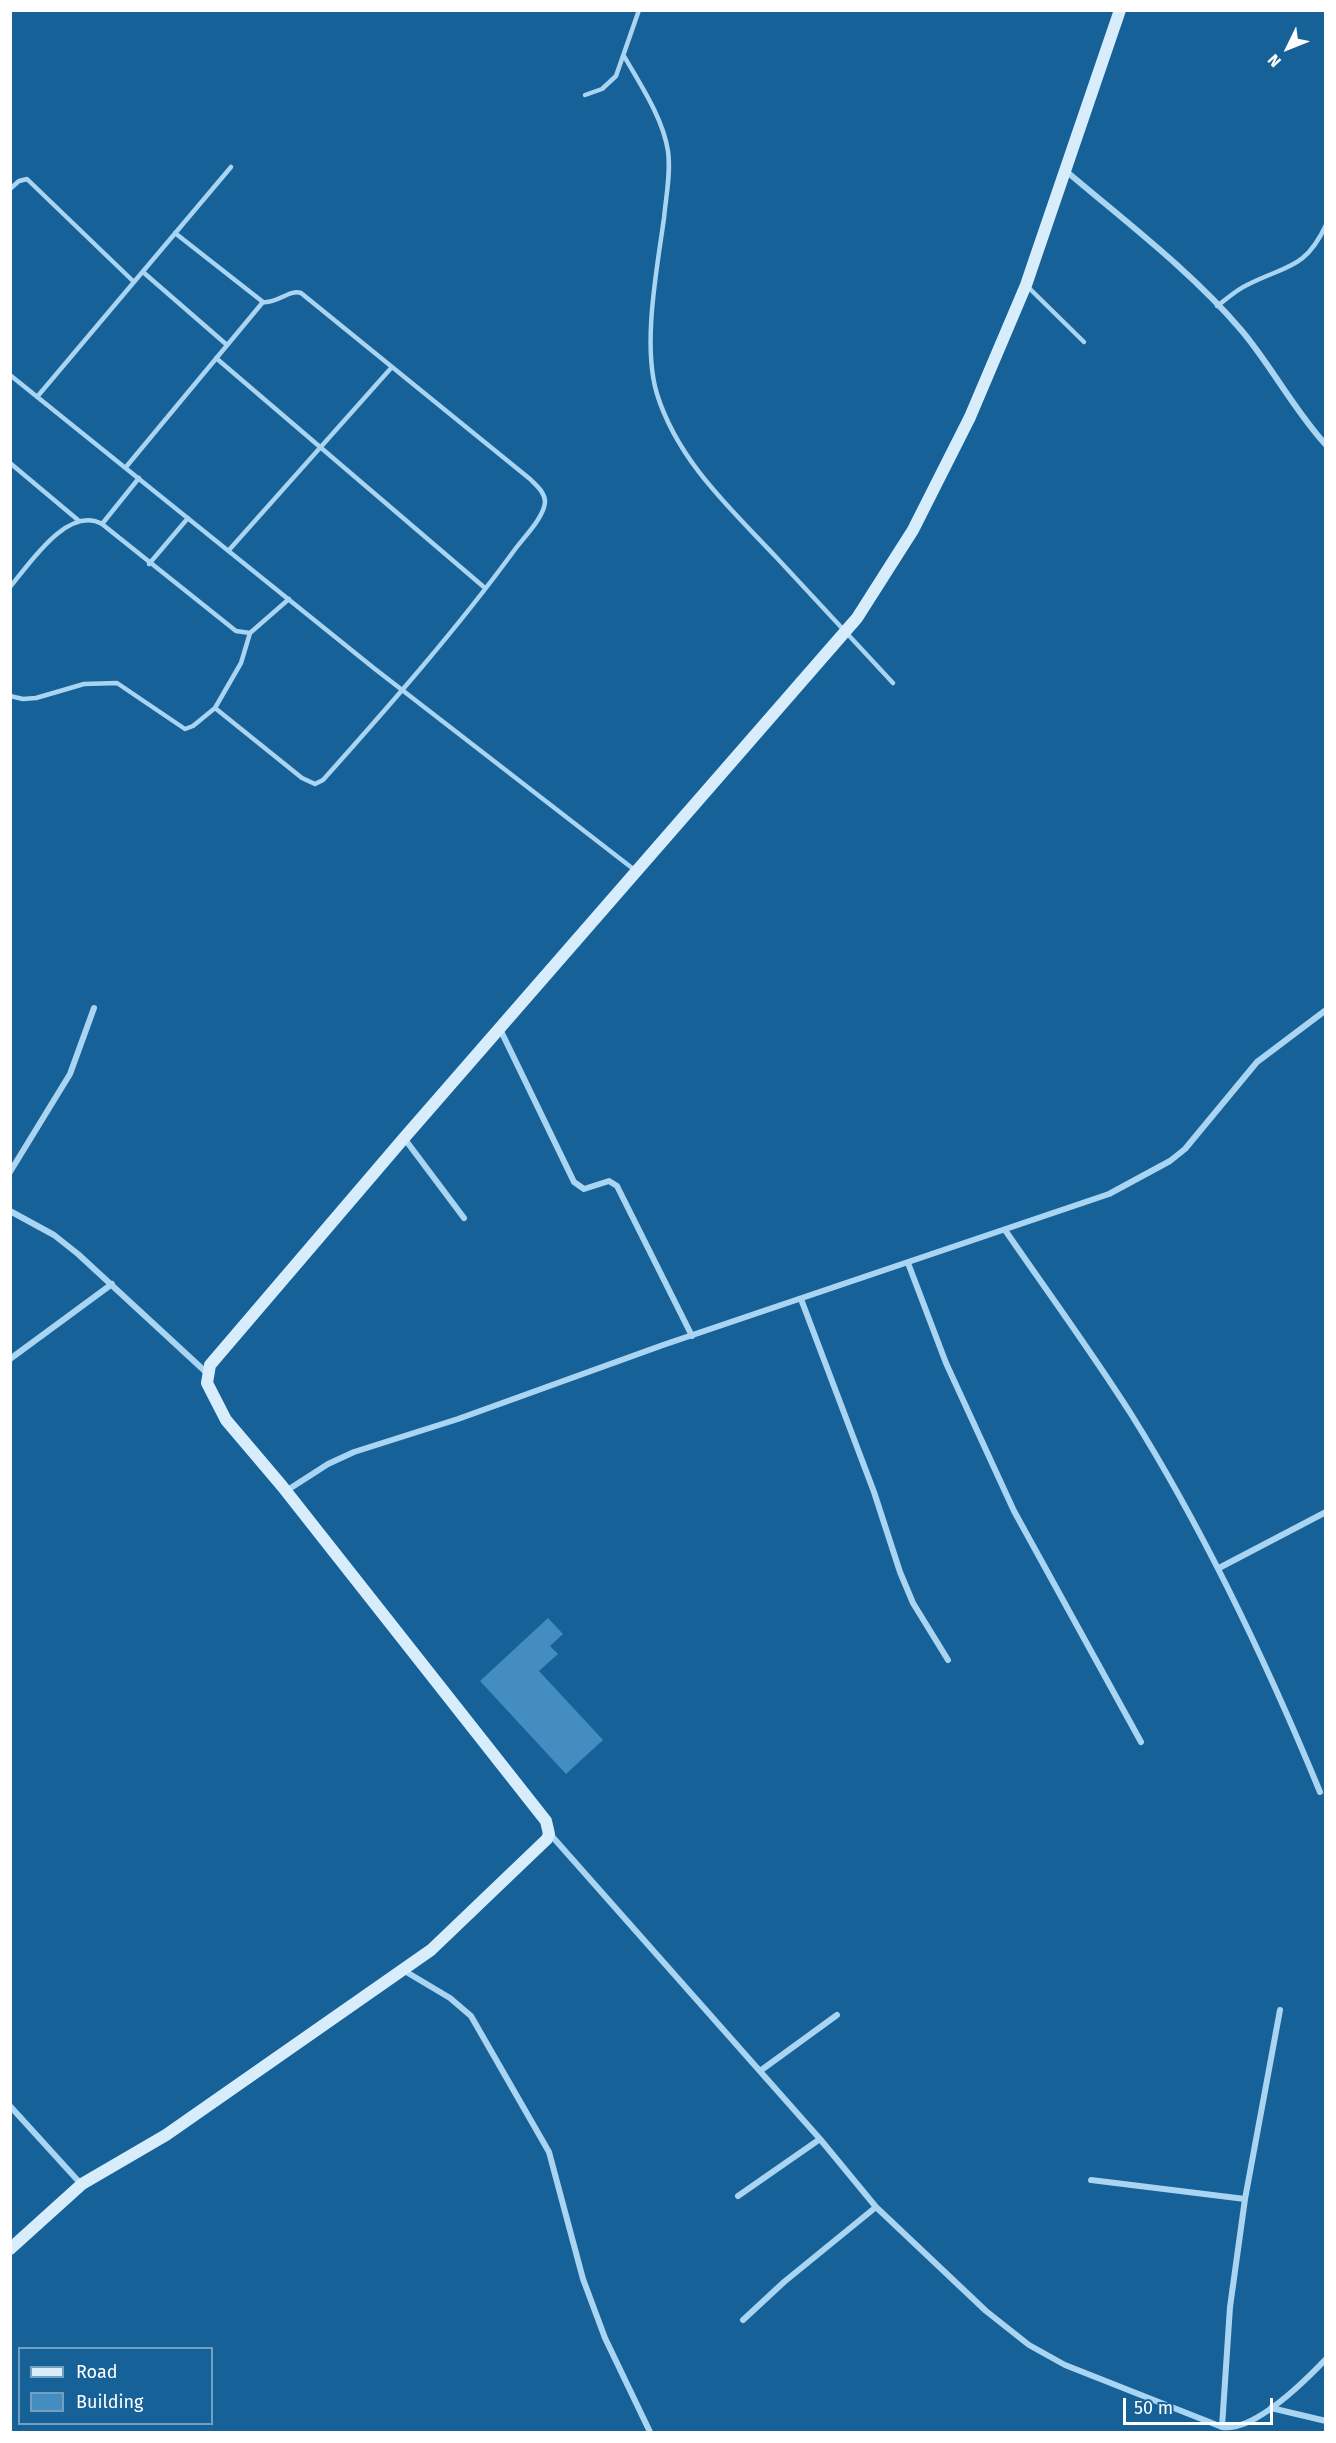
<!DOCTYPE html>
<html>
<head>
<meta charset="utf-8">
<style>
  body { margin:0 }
  #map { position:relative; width:1336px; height:2443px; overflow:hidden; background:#166198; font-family:"Fira Sans",sans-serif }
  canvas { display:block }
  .frame { position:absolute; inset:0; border:12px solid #fff; pointer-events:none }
  .legend { position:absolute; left:18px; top:2347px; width:195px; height:78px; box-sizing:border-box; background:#166198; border:2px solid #73a0c1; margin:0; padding:8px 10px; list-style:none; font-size:18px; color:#fff }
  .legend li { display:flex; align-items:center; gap:12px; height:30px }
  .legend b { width:30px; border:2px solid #73a0c1 }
  .north { position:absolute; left:1258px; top:18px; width:60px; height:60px; -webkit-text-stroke:4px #166198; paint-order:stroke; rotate:227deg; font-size:16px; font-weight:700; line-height:24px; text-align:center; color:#fff }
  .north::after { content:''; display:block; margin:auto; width:21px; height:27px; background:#fff; clip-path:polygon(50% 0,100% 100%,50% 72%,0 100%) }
  .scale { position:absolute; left:1123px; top:2398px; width:150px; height:27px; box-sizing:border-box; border:3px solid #fff; border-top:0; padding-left:8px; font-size:18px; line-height:21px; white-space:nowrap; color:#fff; -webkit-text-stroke:4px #166198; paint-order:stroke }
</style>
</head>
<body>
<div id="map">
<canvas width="1336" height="2443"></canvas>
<div class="frame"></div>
<ul class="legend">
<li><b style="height:8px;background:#d7edfc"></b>Road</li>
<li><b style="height:16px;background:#438dc1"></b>Building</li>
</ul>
<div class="north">N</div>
<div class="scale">50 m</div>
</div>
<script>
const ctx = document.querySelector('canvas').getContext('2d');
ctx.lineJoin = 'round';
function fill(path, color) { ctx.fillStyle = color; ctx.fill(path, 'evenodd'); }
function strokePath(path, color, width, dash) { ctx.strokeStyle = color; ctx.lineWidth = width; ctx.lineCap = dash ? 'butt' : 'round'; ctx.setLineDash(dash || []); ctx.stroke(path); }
fill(new Path2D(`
  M548,1618L563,1634L550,1646L558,1654L539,1671L603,1740L566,1774L480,1681Z`), '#438dc1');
strokePath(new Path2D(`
  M624,56C640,84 663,118 668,151C671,173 666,196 664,218C657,269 642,345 657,394C678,461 729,507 776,557C815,599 854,641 893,683
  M585,95L602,89L616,76L639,10
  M10,189L19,181L27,179L134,282
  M143,272L227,345
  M1028,287L1084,342
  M1217,306C1227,299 1236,290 1247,285C1286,265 1305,270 1326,225
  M216,358L485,588
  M10,375L375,669L636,871
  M37,397L231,167
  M10,463L78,520
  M126,467L263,302
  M102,524L139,478
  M229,550L392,367
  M149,564L188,518
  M10,587C30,563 68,505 102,524L236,631L250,633L289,599
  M10,696L23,699L36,698L84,684L117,683L185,729L193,726L215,708L302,778L315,784L323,780C390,705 457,629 516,548C525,536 544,517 545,502C545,492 536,485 530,479L301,293C289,289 277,304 263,302L175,233
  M215,708L241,663L250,633`), '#a9d4f2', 4.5);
strokePath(new Path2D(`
  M1066,171C1126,222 1191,271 1242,331C1272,367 1294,410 1326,445
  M500,1029L574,1182L584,1189L609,1181L617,1186L692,1336
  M404,1138L464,1218
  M10,1172L70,1074L94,1008
  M10,1211L54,1235L78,1254L208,1374
  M1005,1230C1047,1291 1091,1351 1131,1414C1206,1534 1266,1661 1320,1792
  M908,1263L946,1363L1014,1511L1141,1742
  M801,1299L874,1492L900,1572L913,1603L948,1660
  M10,1359L112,1284
  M286,1491L328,1464L354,1452L458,1419L663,1345L1109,1194L1170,1161L1185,1149L1257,1062L1326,1010
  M1219,1568L1326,1512
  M550,1834L820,2139L876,2207L986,2311L1029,2345L1065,2365L1222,2427C1254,2432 1304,2382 1326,2359
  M403,1970L450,1998L471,2016L549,2152L583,2279L605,2338L650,2432
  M760,2071L837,2015
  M10,2106L81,2184
  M1091,2180L1245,2199
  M738,2196L820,2139
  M743,2320L784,2282L876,2207
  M1271,2408L1326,2421
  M1222,2427L1230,2307L1245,2199L1280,2010`), '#a9d4f2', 6);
strokePath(new Path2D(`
  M10,2249L82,2184L166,2135L431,1950L547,1839L549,1834L546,1821L282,1486L226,1420L207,1383L210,1365L404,1138L857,618L913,530L970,417L1026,285L1120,10`), '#d7edfc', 12);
</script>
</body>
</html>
